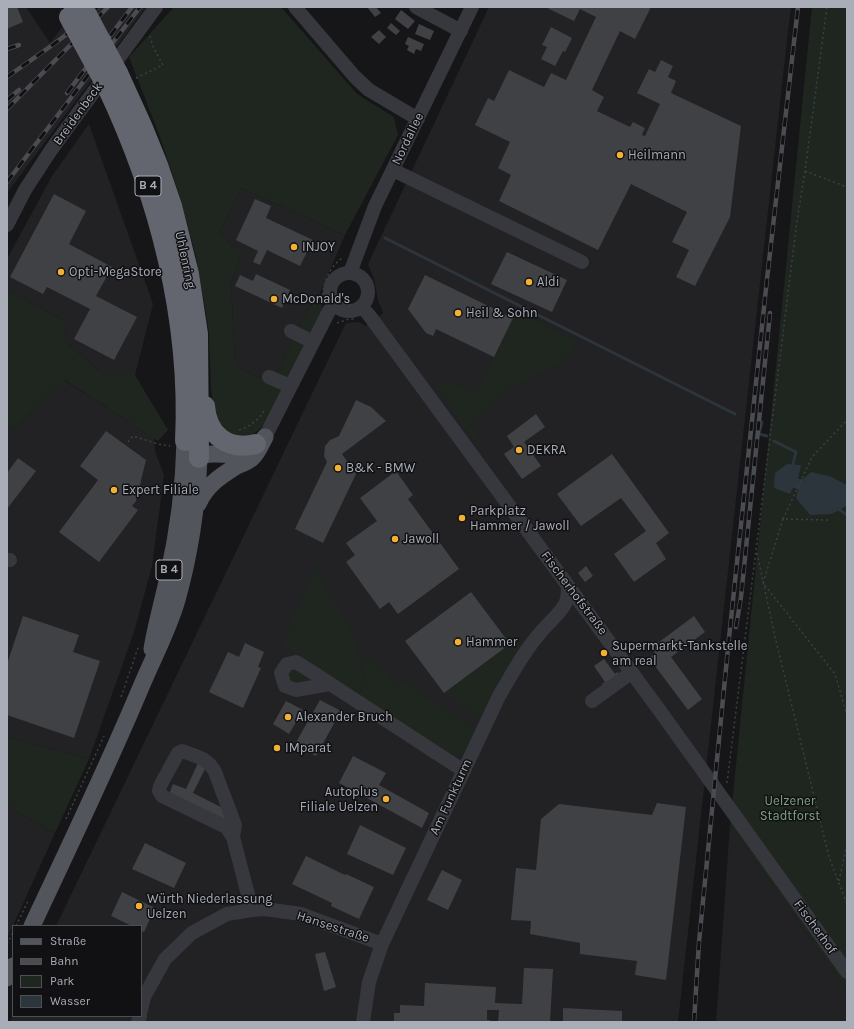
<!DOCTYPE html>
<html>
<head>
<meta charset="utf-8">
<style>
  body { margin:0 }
  #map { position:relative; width:854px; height:1029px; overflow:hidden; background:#161618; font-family:Karla,sans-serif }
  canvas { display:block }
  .frame { position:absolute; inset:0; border:8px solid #a8adb8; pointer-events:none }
  .legend { position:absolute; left:12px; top:925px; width:130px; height:92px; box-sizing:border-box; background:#111113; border:1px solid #4d4f55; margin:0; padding:5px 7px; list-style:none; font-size:12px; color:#a8adb8 }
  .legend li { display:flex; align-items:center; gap:8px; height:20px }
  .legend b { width:20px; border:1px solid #4d4f55 }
</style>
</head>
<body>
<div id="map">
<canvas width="854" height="1029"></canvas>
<div class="frame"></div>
<ul class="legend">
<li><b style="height:5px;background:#53555c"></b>Straße</li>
<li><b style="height:5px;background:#4a4c52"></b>Bahn</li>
<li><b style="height:11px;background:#1e261f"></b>Park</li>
<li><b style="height:11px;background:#2c353c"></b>Wasser</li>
</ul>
</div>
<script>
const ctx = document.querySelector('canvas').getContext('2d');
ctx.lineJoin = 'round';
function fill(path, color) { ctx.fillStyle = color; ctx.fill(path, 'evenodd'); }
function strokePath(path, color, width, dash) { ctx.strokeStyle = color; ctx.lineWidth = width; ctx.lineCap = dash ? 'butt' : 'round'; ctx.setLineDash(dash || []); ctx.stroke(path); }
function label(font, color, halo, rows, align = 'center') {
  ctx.font = font + ' Karla,sans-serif'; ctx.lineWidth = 3; ctx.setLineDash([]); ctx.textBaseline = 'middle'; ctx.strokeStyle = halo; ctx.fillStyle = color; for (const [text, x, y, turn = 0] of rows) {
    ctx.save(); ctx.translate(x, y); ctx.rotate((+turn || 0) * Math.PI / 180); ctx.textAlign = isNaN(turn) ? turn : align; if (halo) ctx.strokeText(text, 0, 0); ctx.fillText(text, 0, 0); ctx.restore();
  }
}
fill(new Path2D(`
  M7,7H26L50,43L77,7H146L7,193Z
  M489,7H791L788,31L678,1022H10L13,1015L141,1016V926H56L346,323L359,322L366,326L383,313L378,300L374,279L368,264Z
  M89,124L153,304L135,375H104L66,342L65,321L7,290V259L52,176Z
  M241,188L345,235L320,293L322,301L311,304L272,383L243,370L235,362L231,284L243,250L232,246L220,232Z
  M64,380L154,438L155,451L164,475L152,566L134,632L89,759L7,737V424L13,429Z
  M7,806L55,833L7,939Z
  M730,825L847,990V1022H716Z`), '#222225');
fill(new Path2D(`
  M174,7H281L357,94L394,117L398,135L345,235L241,188L220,232L232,246L243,250L231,284L235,362L243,370L272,383L311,304L322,301L323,311L268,419C256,435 252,436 233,438L214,416L211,387L209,332L196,256L178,191L160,137L129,57Z
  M812,7H847V485L832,477L798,479L793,488L832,514L847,506V990L730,825Z
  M7,290L65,321L66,342L104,375H135L168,430L158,441L65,380L13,429L7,424Z
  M516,312L578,342L570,355L547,371L527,379L505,393L493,405L469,423L485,447L481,450L436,389L447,380L469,391L479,389Z
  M317,565L324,586L350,626L351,635L357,647V654L361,660V665L364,681L360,684L359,690L352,692L282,644Z
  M508,629L521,647L481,718H480L444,693L510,644L503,634Z
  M370,659L391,673L389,677L398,683L400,680L475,729V732C470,746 468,759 450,756L354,692L360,690L361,684L365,681L362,660Z
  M294,667L310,678L308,684L299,686L288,681L287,671Z
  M7,737L89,759L55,833L7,806Z`), '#1e261f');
fill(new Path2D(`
  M787,464L801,465L798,479H803L811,472L832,477L847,485V506L832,514L810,515L796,498L798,490L793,488L790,494L774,488L775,473Z`), '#2c353c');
strokePath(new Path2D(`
  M385,238L735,414
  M762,422L759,434L767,436
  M774,441L796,452L792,468
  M837,508L847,515`), '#2c353c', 3);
fill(new Path2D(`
  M7,7H17L23,22L7,29Z
  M367,7H376L381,13L375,17Z
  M545,7H651L635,39L620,31L592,90L604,97L597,111L630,127L633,122L645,128L642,135L645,136L660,104L637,93L649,69L655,72L661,60L673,66L668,77L676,81L671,93L741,126L730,217L695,286L676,277L689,250L672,242L687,212L631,184L598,250L499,201L511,175L498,168L510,142L475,125L488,98L494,101L509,70L544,87L551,73L566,80L596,17L580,9L574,21Z
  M401,10L415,21L408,29L395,19Z
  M391,23L400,31L396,35L387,28Z
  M419,24L434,31L430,40L415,34Z
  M551,27L572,38L565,52L563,51L555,66L541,59L547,47L542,45Z
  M379,30L386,37L379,44L371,37Z
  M408,37L424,44L421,51L416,49L414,54L407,50L409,46L405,44Z
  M54,194L86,211L69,244L112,267L96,296L137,317L114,360L74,339L90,309L47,287L43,294L10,277Z
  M255,199L271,206L266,218L313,240L300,266L267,250L260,265L253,262L258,251L236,240Z
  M507,252L567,280L552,312L491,284Z
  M256,274L290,290L282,308L235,286L240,275L253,281Z
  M425,275L513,318L494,357L436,329L433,336L426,333L408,309Z
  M356,400L371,407L386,421L342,454L356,474L323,543L295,529L327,462L324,456L325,446L330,440L339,436Z
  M536,414L545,427L524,442L541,466L522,479L504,454L514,447L507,436Z
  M106,431L146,460L136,501L132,506L138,510L99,562L59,532L98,480L80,466Z
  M612,454L669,533L656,543L666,559L634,582L614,554L646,531L621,498L581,526L557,494Z
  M18,458L36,471L7,509V473Z
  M396,471L413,495L408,499L459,569L398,614L389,602L380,609L346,562L355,555L346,543L377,521L360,498Z
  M586,566L593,576L585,582L578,573Z
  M471,592L510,644L444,693L405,641Z
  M23,616L79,635L73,652L100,661L74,738L7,715V664Z
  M694,616L705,632L671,657L702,699L688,710L649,658L655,653L651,648Z
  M245,643L264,652L258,667L261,668L243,708L209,692L228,652L239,657Z
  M604,659L615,674L617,672L626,683L610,695L602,684L605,682L594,666Z
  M320,700L341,711L316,756L295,744Z
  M286,701L303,710L289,734L273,724Z
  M353,756L386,773L379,785L429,813L422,828L339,783Z
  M198,763L206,767L193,793L221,807L227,823L169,794L173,784L186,789Z
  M657,803L686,807L666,980L635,975L637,961L580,954V943L530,934L531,921L511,920L516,868L536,870L541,819L559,804L652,815Z
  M360,825L406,848L393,875L347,854Z
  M145,843L186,863L174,888L132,869Z
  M306,856L345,875L346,874L374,887L359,919L331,906L332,903L292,884Z
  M442,870L462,880L448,910L427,900Z
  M122,892L155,908L144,932L141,931V926H132L111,916Z
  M325,952L336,987L324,991L315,954Z
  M524,968L553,969L550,1022H498L499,1010H487V1020H490V1022H394V1013H400V1005L424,1006L425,983L496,987L495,1003L522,1004Z
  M563,1008L622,1011V1022H563Z`), '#404145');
strokePath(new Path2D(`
  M136,78L163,65L153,47L150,36
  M805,171L847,187
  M364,271L369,282L372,299
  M323,300C321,285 331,264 344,257
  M337,323L349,319H356
  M239,430C250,427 258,420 264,411
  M128,442L133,436L158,444L170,446
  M783,519L812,457L847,420
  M828,520L783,519L763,583L835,674L847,715
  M757,553L775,637L829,857L847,904
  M121,697L138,648
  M727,783L797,221L805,171L827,7
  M66,819L104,736
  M839,881L847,844
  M16,926L29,899
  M7,944L13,932`), '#3d3f44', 1.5, [2, 3]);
strokePath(new Path2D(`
  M295,7L355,77L369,90L418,119
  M416,7L461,31
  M393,170L582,262
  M7,225L25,190L51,150L156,7
  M330 292a19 19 0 1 1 38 0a19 19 0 1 1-38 0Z
  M350,273L375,206L472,7
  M362,307L369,315L660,711L847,972
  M291,331L313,342
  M269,377L290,386
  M265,437L329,311L334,305
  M7,560H10
  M330,684L296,690L285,686L281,673L287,664L296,662L312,672L464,771
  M592,701L632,672
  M233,837L226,827L162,796L159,791L160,786L178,753L182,751C196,756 208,758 215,772L235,825L233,837L252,910
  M141,1010L144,997L165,959L192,933L227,914L252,910L265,909L301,914L382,944
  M138,1022L140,1016
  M363,1022L369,982L382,944L499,696C512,674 524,651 541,632C549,622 559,615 565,604C568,599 568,593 568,587`), '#37383d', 14);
strokePath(new Path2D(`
  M191,464C206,450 210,455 227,454C236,454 244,450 252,446
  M198,504C206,486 219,477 235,467C241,464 247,462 252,458C258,453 261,444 265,437
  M152,649C156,624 163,601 168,577C178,533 184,487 185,441
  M32,926C69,847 107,768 141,687C153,658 168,631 177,600C190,554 197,506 199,458
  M7,978L13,966`), '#53555c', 17);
strokePath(new Path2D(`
  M118,73L143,128L158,165L172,206L189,274L198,334L199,458
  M107,87C159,197 191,319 185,441
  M205,406C207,435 228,451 256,444`), '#63666e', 20);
const rail = new Path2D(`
  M7,49L19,45
  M7,77C38,55 71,34 98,7
  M67,93L132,7
  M7,100L19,90
  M7,109L108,7
  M7,182L140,7
  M736,627L741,597L770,313
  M694,1022L699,942L729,638L767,279L798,7`);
strokePath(rail, '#4a4c52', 4.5);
strokePath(rail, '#111113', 3, [9]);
strokePath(new Path2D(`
  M83,7L118,73
  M69,17L107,87`), '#63666e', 20);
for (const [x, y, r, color] of [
  [620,155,4,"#f2b134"],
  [294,247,4,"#f2b134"],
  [61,272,4,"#f2b134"],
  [529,282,4,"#f2b134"],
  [274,299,4,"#f2b134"],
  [458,313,4,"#f2b134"],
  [519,450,4,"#f2b134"],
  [338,468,4,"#f2b134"],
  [114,490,4,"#f2b134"],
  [462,518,4,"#f2b134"],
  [395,539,4,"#f2b134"],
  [458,642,4,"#f2b134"],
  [604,653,4,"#f2b134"],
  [288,717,4,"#f2b134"],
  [277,748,4,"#f2b134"],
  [386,799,4,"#f2b134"],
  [139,906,4,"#f2b134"]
]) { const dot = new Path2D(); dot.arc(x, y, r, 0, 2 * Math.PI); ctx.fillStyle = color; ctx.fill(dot); strokePath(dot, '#111113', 1.5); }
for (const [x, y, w] of [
  [148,186,26],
  [169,570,26]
]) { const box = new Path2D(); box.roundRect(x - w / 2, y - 10, w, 20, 3); ctx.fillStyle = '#111113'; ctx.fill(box); strokePath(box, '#a8adb8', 1); }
label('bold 12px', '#a8adb8', null, [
  ["B 4",148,186],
  ["B 4",169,570]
]);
label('13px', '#a8adb8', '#111113', [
  ["Breidenbeck",78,114,-54],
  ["Nordallee",408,139,-64],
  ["Uhlenring",185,260,78],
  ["Fischerhofstraße",574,593,53],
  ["Am Funkturm",451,797,-65],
  ["Hansestraße",333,927,18],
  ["Fischerhof",815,927,54]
]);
label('13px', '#a8adb8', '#111113', [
  ["Heilmann",628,155],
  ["INJOY",302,247],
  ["Opti-MegaStore",69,272],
  ["Aldi",537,282],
  ["McDonald's",282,299],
  ["Heil & Sohn",466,313],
  ["DEKRA",527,450],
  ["B&K - BMW",346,468],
  ["Expert Filiale",122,490],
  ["Parkplatz",470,511],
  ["Hammer / Jawoll",470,526],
  ["Jawoll",403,539],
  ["Hammer",466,642],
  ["Supermarkt-Tankstelle",612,646],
  ["am real",612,661],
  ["Alexander Bruch",296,717],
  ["IMparat",285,748],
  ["Autoplus",378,792,"right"],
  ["Filiale Uelzen",378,807,"right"],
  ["Würth Niederlassung",147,899],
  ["Uelzen",147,914]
], 'left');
label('13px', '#7fa381', '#111113', [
  ["Uelzener",790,801],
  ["Stadtforst",790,816]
]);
</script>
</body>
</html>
